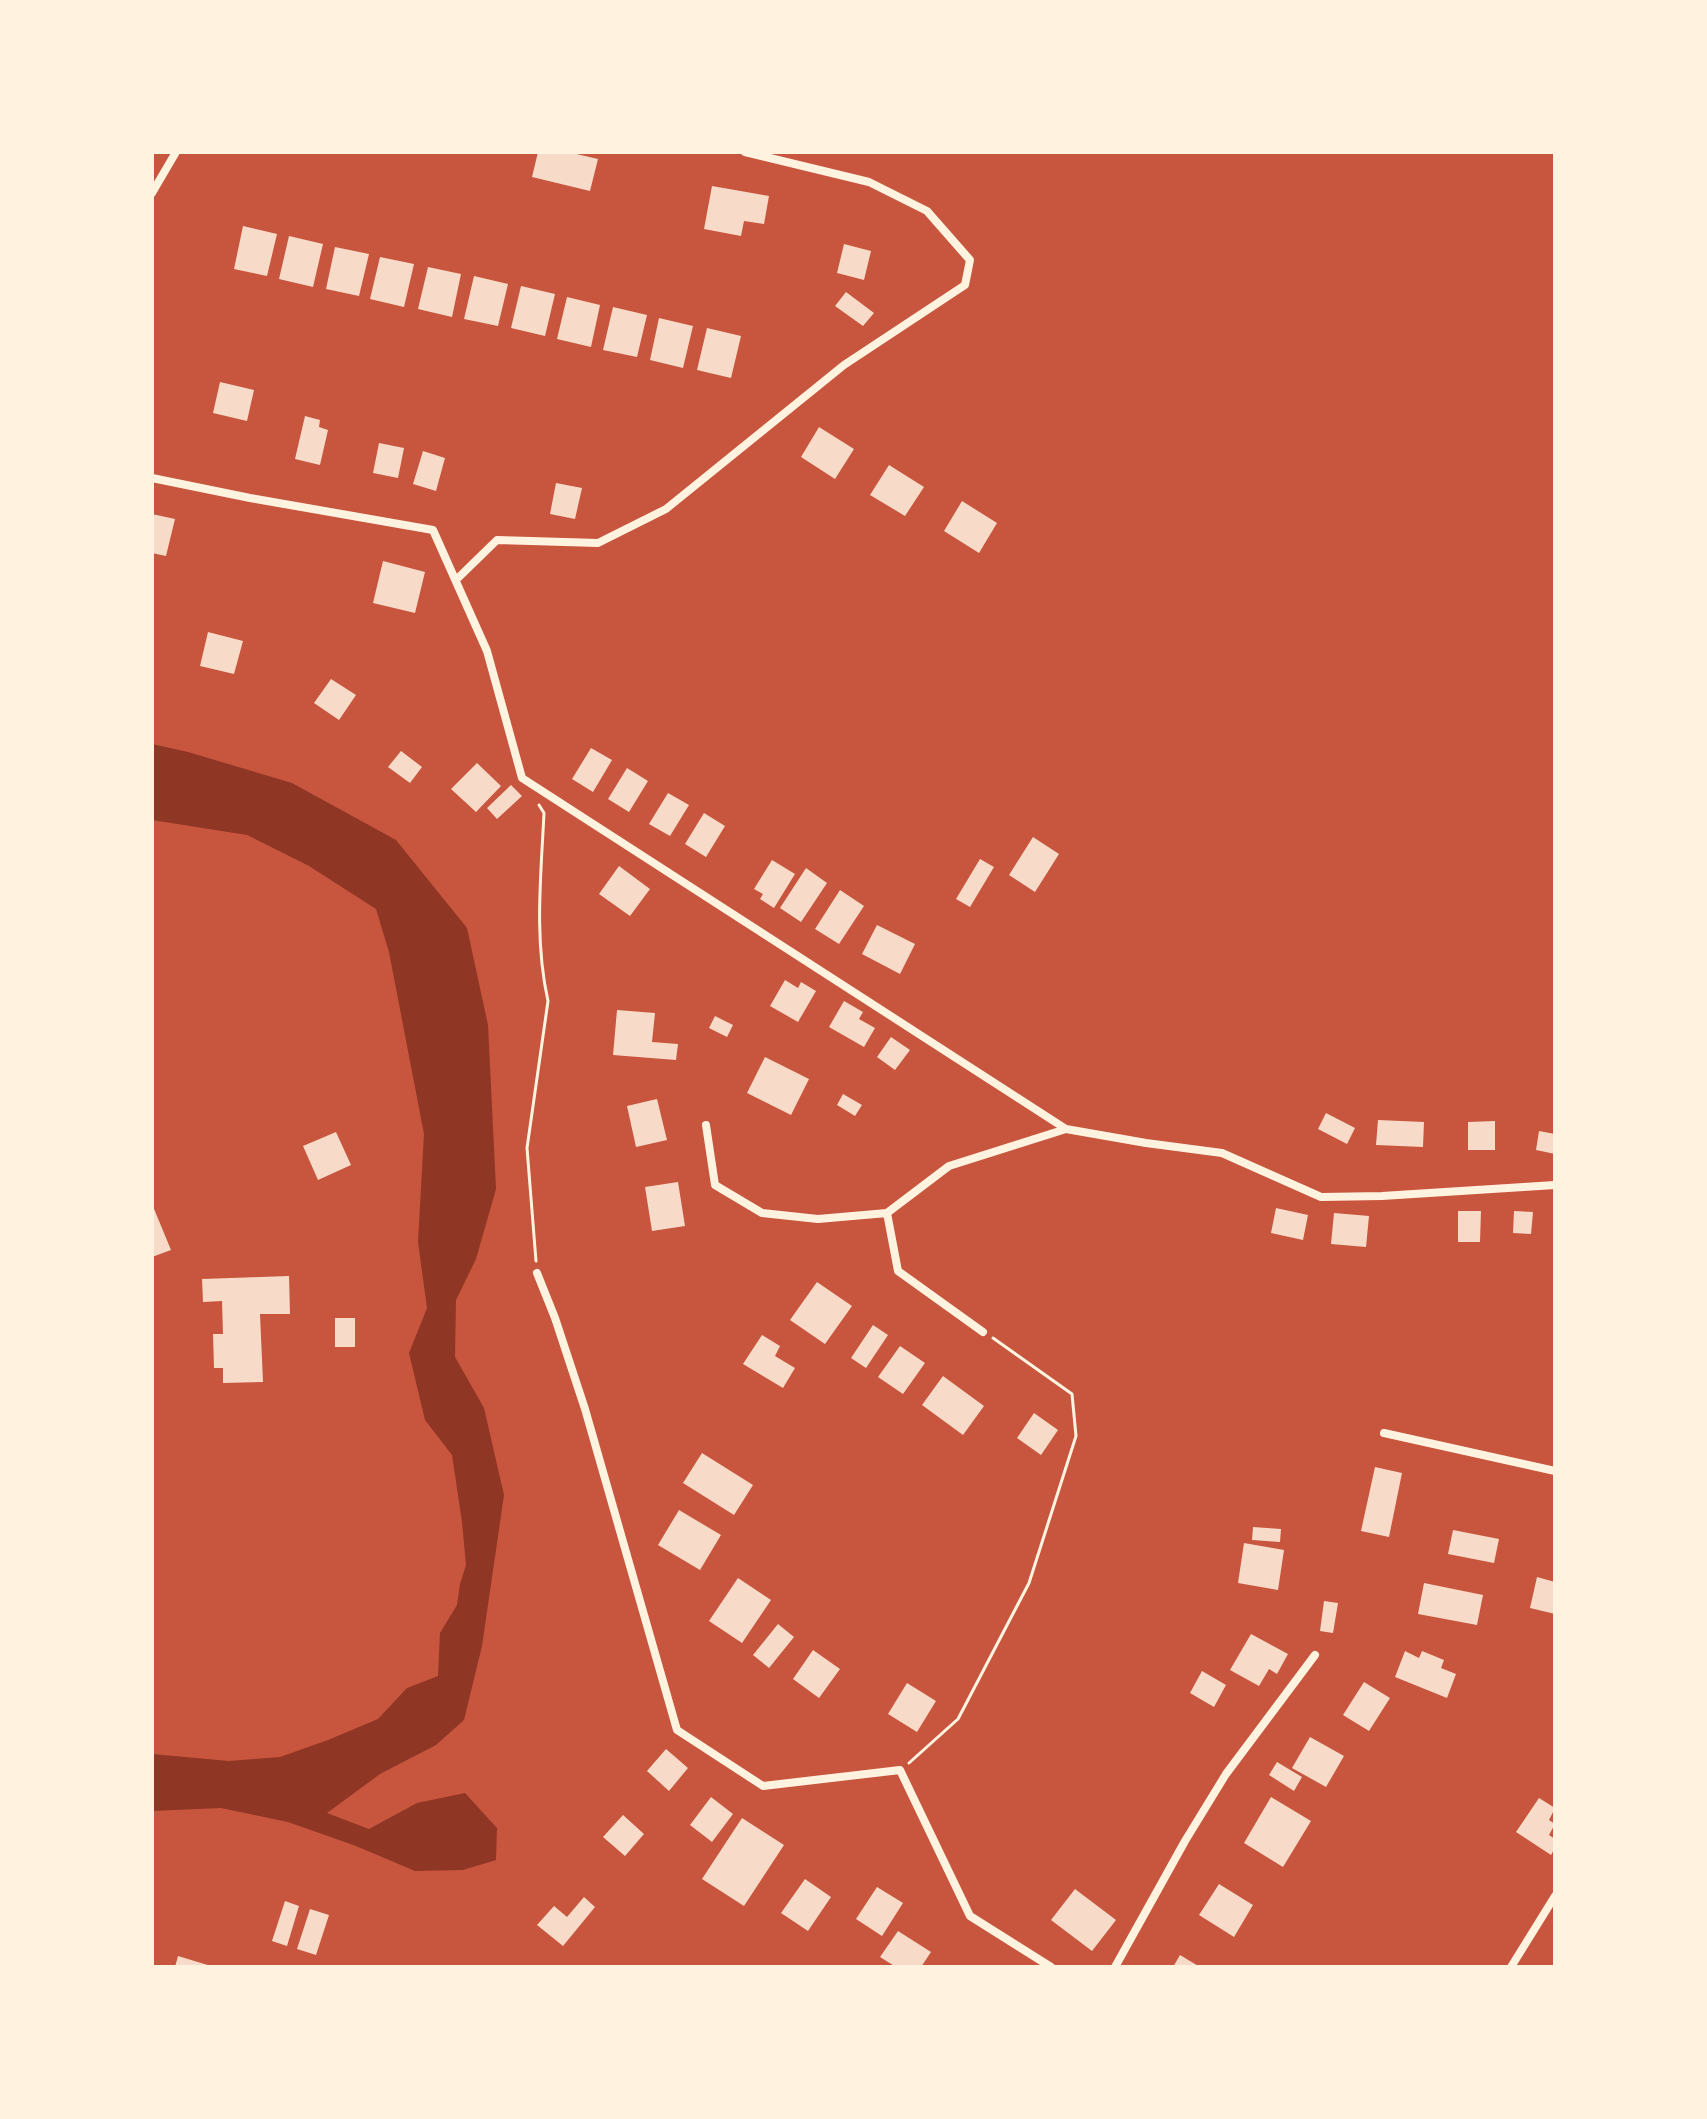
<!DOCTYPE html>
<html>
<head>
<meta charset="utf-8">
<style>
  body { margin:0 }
  #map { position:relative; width:1707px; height:2119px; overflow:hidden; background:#c8553d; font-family:"Alegreya Sans",sans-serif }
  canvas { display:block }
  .frame { position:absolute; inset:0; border:154px solid #fff3e0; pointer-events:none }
</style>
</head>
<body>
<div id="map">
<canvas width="1707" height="2119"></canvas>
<div class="frame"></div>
</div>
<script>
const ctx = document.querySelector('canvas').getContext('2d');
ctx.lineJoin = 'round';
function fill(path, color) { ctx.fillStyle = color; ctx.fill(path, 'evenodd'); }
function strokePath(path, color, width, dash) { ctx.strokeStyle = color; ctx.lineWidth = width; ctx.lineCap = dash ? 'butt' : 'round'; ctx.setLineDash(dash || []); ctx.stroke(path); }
fill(new Path2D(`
  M152,744L188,752L292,783L396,840L467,928L488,1025L496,1189L476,1259L456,1300L455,1357L484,1408L504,1495L482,1646L464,1720L436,1745L380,1774L327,1813L369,1829L417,1803L465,1793L497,1828L496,1860L463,1870L415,1871L356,1846L288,1822L221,1808L152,1811V1754L229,1761L280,1757L328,1740L378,1719L407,1688L438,1676L440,1633L457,1605L460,1584L466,1565L462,1522L452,1455L425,1420L409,1353L427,1308L418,1242L424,1134L389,952L376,909L309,866L247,835L152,820Z`), '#8f3625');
fill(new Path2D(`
  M538,152H568L598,159L590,191L532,177Z
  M712,186L769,196L764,224L744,221L741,236L704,229Z
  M243,226L277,234L267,276L234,269Z
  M289,236L323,244L313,287L279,279Z
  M844,244L871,251L864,280L837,273Z
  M335,247L369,254L359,296L326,289Z
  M380,257L414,264L404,307L370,299Z
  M428,267L461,274L452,317L418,309Z
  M474,276L508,284L498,326L464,319Z
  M521,286L555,294L545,336L511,328Z
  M846,292L874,313L863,326L835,306Z
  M567,297L600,305L591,347L557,339Z
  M613,307L647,315L637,357L603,350Z
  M659,318L693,326L683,368L650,360Z
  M707,328L741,336L731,378L697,370Z
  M220,382L254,390L247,421L213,413Z
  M305,416L320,420L319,427L328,430L320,465L295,459Z
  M819,427L854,449L835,479L801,457Z
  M379,443L404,448L398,478L373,473Z
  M423,451L445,458L436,491L413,484Z
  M889,465L924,487L905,516L870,495Z
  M556,483L582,488L575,519L550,514Z
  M962,501L997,523L979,553L944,531Z
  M152,514L175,519L166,556L152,553Z
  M383,561L425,572L415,613L373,603Z
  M208,632L243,641L234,674L200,666Z
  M331,679L356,695L339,720L314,703Z
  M591,748L612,760L593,792L572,779Z
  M401,751L422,767L410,783L388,767Z
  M477,763L501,786L476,812L451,789Z
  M627,768L648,781L629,812L608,799Z
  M511,785L522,796L497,819L487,808Z
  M668,793L689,805L670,836L649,824Z
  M704,813L725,826L706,857L685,844Z
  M1033,837L1059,854L1035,892L1009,875Z
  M980,859L994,867L970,907L956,899Z
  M772,860L795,874L774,908L760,899L763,894L754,889Z
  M619,866L650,889L630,916L599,894Z
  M806,868L827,883L801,922L780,908Z
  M840,890L864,906L839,944L815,929Z
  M877,925L915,944L900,974L862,954Z
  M785,980L798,988L801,982L816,991L798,1022L770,1006Z
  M844,1001L863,1012L859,1019L875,1028L864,1047L829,1027Z
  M617,1010L655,1013L652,1042L678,1044L676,1060L613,1055Z
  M715,1016L733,1025L727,1037L709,1028Z
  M891,1037L910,1050L895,1070L877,1057Z
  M765,1057L809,1079L791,1115L747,1093Z
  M843,1094L862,1105L855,1116L837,1105Z
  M657,1099L667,1140L636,1147L627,1106Z
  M1326,1113L1355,1128L1347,1144L1318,1129Z
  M1378,1120L1424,1122L1423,1147L1376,1145Z
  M1495,1121V1150H1468V1122Z
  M1539,1131L1555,1134V1154L1536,1150Z
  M336,1132L351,1165L318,1180L303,1146Z
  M678,1182L685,1226L652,1231L645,1187Z
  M152,1204L171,1250L152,1257Z
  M1276,1208L1308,1215L1303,1240L1271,1233Z
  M1458,1211H1481L1480,1242H1458Z
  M1514,1211L1533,1212L1531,1234L1513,1233Z
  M1334,1213L1369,1216L1366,1247L1331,1244Z
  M289,1276L290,1314H260L263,1382L223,1383V1368H214L213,1334H223L222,1301L203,1302L202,1279Z
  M817,1282L852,1306L825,1344L790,1320Z
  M335,1318H355V1347H335Z
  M873,1325L888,1335L866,1368L851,1358Z
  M762,1335L780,1346L775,1356L795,1368L783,1388L743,1364Z
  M900,1346L925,1363L903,1394L878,1377Z
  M943,1376L984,1406L963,1435L922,1405Z
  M1034,1413L1058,1430L1041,1455L1017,1438Z
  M702,1453L753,1485L734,1515L683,1483Z
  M1375,1467L1402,1473L1389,1537L1361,1531Z
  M679,1510L721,1535L700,1570L658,1545Z
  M1253,1527L1281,1529L1280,1542L1252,1540Z
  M1453,1530L1499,1539L1494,1563L1448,1554Z
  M1244,1543L1284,1550L1278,1590L1238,1583Z
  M1537,1577L1555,1582V1614L1530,1608Z
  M738,1578L771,1600L742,1643L709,1621Z
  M1424,1583L1483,1595L1477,1625L1418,1614Z
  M1324,1601L1338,1603L1333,1633L1320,1631Z
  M778,1624L794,1637L769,1668L753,1655Z
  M1251,1634L1288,1654L1277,1674L1269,1669L1259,1686L1230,1670Z
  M813,1650L840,1669L819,1698L793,1679Z
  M1405,1651L1419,1658L1422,1651L1444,1660L1441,1668L1456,1674L1447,1698L1395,1677Z
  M1202,1671L1226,1685L1214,1707L1190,1693Z
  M1364,1682L1390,1698L1369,1731L1343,1715Z
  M907,1683L936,1701L917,1732L888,1714Z
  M1310,1737L1344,1756L1326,1787L1292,1768Z
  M666,1749L688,1768L669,1791L647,1771Z
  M1277,1762L1302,1777L1294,1791L1269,1775Z
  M711,1797L733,1814L712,1842L690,1825Z
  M1271,1797L1311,1821L1283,1867L1244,1843Z
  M1539,1798L1555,1808L1549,1820L1555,1824L1549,1835L1555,1839V1848L1551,1855L1516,1832Z
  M623,1815L644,1834L625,1856L603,1837Z
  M742,1818L784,1845L744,1906L702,1879Z
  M805,1879L831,1897L808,1931L781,1913Z
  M1219,1884L1253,1905L1234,1937L1199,1915Z
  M877,1887L903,1903L882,1936L856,1919Z
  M1075,1889L1116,1920L1092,1951L1051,1920Z
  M584,1897L595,1907L563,1946L537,1925L554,1906L567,1917Z
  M285,1901L299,1906L287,1946L272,1941Z
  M310,1909L329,1915L316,1955L297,1949Z
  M898,1931L931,1952L921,1967H896L880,1957Z
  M1180,1955L1200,1967H1173Z
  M178,1956L211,1966V1967H175Z`), '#f7dbc8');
strokePath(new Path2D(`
  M536,1261L527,1148L548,1001C534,938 541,876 544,813L539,805
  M909,1763L958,1719L1029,1583L1076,1436L1072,1394L993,1338`), '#fff3e0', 3);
strokePath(new Path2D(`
  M152,193L176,152
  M152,478L250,498L433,530L487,651L522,778L1066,1129L1146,1143L1222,1153L1321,1197L1382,1196L1555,1185
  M456,580L497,540L598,543L666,509L844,365L965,285L970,260L927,211L869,182L745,152
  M706,1125L715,1185L762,1213L818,1219L887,1213L949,1166L1066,1129
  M887,1213L898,1271L983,1332
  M537,1273L555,1318L585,1409L677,1730L763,1786L900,1770L970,1916L1051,1967
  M1384,1433L1555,1471
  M1115,1967L1185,1841L1226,1774L1315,1655
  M1511,1967L1555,1896`), '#fff3e0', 8);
</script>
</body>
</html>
